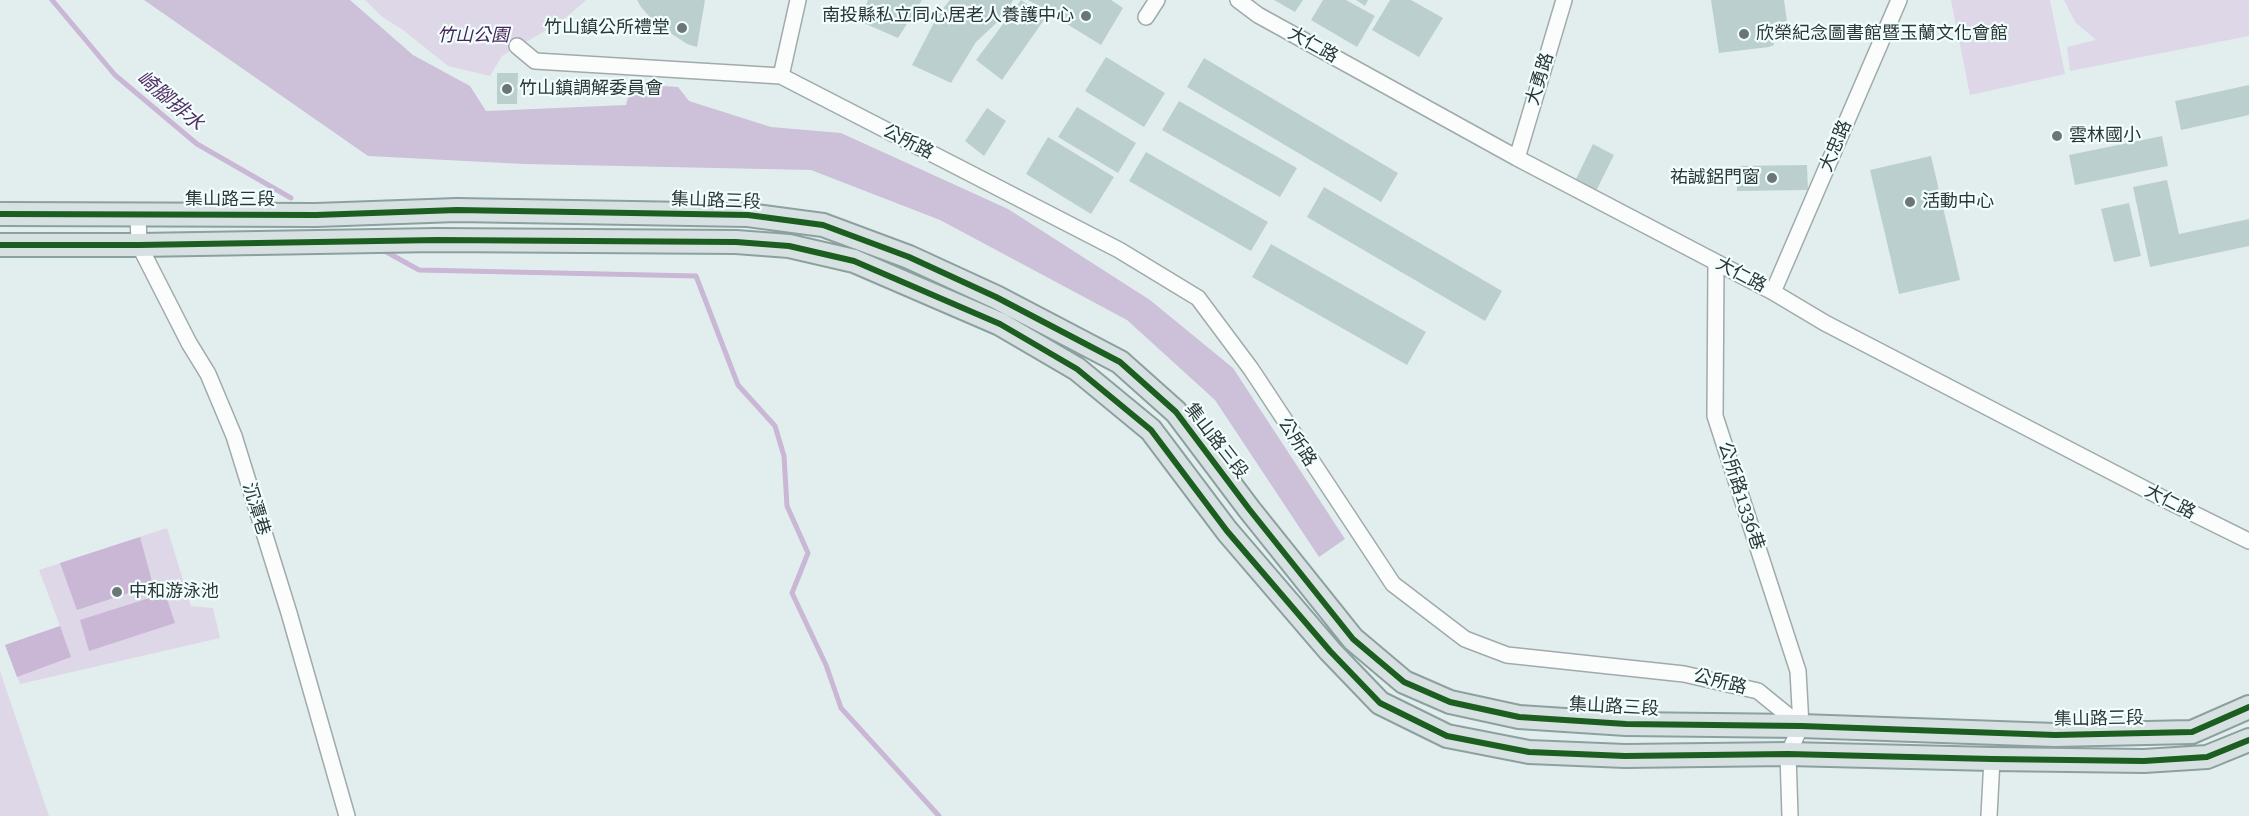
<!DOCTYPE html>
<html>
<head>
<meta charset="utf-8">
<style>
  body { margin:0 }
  canvas { display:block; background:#e2eeee }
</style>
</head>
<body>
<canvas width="2249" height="816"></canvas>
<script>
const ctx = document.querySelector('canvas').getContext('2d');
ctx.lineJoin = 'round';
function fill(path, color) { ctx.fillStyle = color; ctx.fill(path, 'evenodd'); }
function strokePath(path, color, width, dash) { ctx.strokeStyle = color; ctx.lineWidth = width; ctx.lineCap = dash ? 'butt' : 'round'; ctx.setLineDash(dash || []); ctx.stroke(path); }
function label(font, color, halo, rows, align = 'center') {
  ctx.font = font + ' "Roboto Serif","Noto Sans TC",serif'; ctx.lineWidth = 4.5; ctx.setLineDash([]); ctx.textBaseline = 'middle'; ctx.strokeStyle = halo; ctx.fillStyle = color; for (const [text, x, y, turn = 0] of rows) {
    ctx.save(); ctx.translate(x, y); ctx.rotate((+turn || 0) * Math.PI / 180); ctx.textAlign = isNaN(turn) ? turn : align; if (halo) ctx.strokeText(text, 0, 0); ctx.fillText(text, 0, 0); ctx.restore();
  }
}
fill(new Path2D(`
  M365,0H586L562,21L502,56L490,76L448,66L403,30L381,16Z
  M1951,0H2050L2065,74L1970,95Z
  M2064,0H2249V36L2070,71L2067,47L2096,40L2075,22Z
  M167,528L191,606L213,608L220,638L20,684L5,645L60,626L39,570Z
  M0,671L49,816H0Z`), '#ddd7e7');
fill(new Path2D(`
  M144,0H350L413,55L470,86L486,111L626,105L631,84L678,87L689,101L771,127L841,133L1008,209L1150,300L1233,368L1345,539L1319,557L1215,400L1127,320L940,220L811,170L524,164L368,156Z`), '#cdc1d9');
fill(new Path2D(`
  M140,537L153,585L77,610L60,563Z
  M165,593L175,623L89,651L80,620Z
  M60,626L71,657L17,677L5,645Z`), '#c9b7d5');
strokePath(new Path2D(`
  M52,0L115,75L197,144L291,198
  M383,250L419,270L696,276L738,385L775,426L784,456L787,506L808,553L792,593L826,665L841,708L939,816`), '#c9b7d5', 5);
fill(new Path2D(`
  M637,0H705L697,47L687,44L654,22L641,7Z
  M868,0H922L898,38L859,21Z
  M950,0H1013L1006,14L976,42L951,83L912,65L938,15Z
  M1021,0L1046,17L1002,80L976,60Z
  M1028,0H1111L1123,8L1101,45Z
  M1274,0H1303L1295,12Z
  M1323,0H1346L1375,16L1357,47L1311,20Z
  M1356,0H1368L1365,6Z
  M1390,0H1411L1443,18L1419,57L1372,30Z
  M1711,0H1784L1787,21L1771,24L1774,45L1769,47L1719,53Z
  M1106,57L1165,93L1144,127L1085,91Z
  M1204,58L1398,173L1381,202L1187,87Z
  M497,73H518L517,104H497Z
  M2249,85V115L2181,130L2175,101Z
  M1179,101L1297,168L1280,197L1162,130Z
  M1077,107L1136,143L1118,173L1058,137Z
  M987,108L1006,121L984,156L965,141Z
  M2162,136L2168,166L2075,185L2069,155Z
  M1048,137L1114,177L1091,214L1026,174Z
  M1593,144L1614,155L1596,191L1575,181Z
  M1146,152L1268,222L1251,251L1129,181Z
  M1931,156L1960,280L1899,294L1870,170Z
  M1807,165L1808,190L1737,191V166Z
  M2167,180L2179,234L2249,219V246L2150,267L2133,187Z
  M1324,187L1502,291L1485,321L1307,217Z
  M2129,203L2141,256L2114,262L2101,209Z
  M1271,244L1426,332L1407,365L1252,277Z`), '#bccfcf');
const street = new Path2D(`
  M1238,0L1258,15L1517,158L1773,292L1825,323L2172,503L2249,541
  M1146,17L1157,0
  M517,46L535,61L781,76L1119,250L1198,298L1251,369L1393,584L1465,639L1507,655L1684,674L1758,691L1801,726L1788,754L1790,816
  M781,76L798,0
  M1517,158L1564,0
  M138,214L139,245L189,343L208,374L234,436L289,613L347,816
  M1716,262L1715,416L1798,671L1801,726
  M1773,292L1899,0
  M1989,816L1992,759`);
const primary = new Path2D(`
  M0,214L316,215L457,210L748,215L823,225L909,257L996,297L1120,362L1176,412L1249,509L1353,639L1404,682L1450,702L1519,717L1626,724L1801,726L2055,735L2192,732L2249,707
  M0,245H139L437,240L736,242L789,246L854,261L1000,324L1077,369L1151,430L1227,531L1330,651L1380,703L1447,736L1529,752L1625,756L1788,754L1992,759L2144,761L2207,757L2249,740`);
strokePath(street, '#a1aaaa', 18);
strokePath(primary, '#8ca0a0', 26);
strokePath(street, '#fbfcfc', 15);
strokePath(primary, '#d7e1e1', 22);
strokePath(new Path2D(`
  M0,214L316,215L457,210L748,215L823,225L909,257L996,297L1120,362L1176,412L1249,509L1353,639L1404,682L1450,702L1519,717L1626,724L1801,726L2055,735L2192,732L2249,707
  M0,245H139L437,240L736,242L789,246L854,261L1000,324L1077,369L1151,430L1227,531L1330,651L1380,703L1447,736L1529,752L1625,756L1788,754L1992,759L2144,761L2207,757L2249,740`), '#1b5e20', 6);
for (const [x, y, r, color] of [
  [1086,16,6,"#6c7676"],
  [682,28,6,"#6c7676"],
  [1744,34,6,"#6c7676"],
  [507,89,6,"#6c7676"],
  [2057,136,6,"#6c7676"],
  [1772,178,6,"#6c7676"],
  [1910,202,6,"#6c7676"],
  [117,592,6,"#6c7676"]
]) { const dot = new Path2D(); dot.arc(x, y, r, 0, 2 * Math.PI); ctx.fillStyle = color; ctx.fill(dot); strokePath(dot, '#f1fefe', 2); }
label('18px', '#2d3636', '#f1fefe', [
  ["南投縣私立同心居老人養護中心",1074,16,"right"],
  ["竹山鎮公所禮堂",670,28,"right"],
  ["欣榮紀念圖書館暨玉蘭文化會館",1756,34],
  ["竹山鎮調解委員會",519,89],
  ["雲林國小",2069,136],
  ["祐誠鋁門窗",1760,178,"right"],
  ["活動中心",1922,202],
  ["中和游泳池",129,592]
], 'left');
label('italic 18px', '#4a2358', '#f1fefe', [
  ["竹山公園",473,36]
]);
label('18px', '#2d3636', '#f1fefe', [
  ["大仁路",1313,45,29],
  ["大勇路",1540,79,-73],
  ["公所路",908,142,27],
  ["大忠路",1836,146,-67],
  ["集山路三段",230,200],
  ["集山路三段",716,201,2],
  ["大仁路",1741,275,28],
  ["集山路三段",1216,441,52],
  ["公所路",1297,442,57],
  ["公所路1336巷",1741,496,72],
  ["大仁路",2170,502,27],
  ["沉潭巷",256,509,73],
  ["公所路",1720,682,14],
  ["集山路三段",1614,707,3],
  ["集山路三段",2099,719,-1]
]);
label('italic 20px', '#562f65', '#f1fefe', [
  ["崎腳排水",170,101,40]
]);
</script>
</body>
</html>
